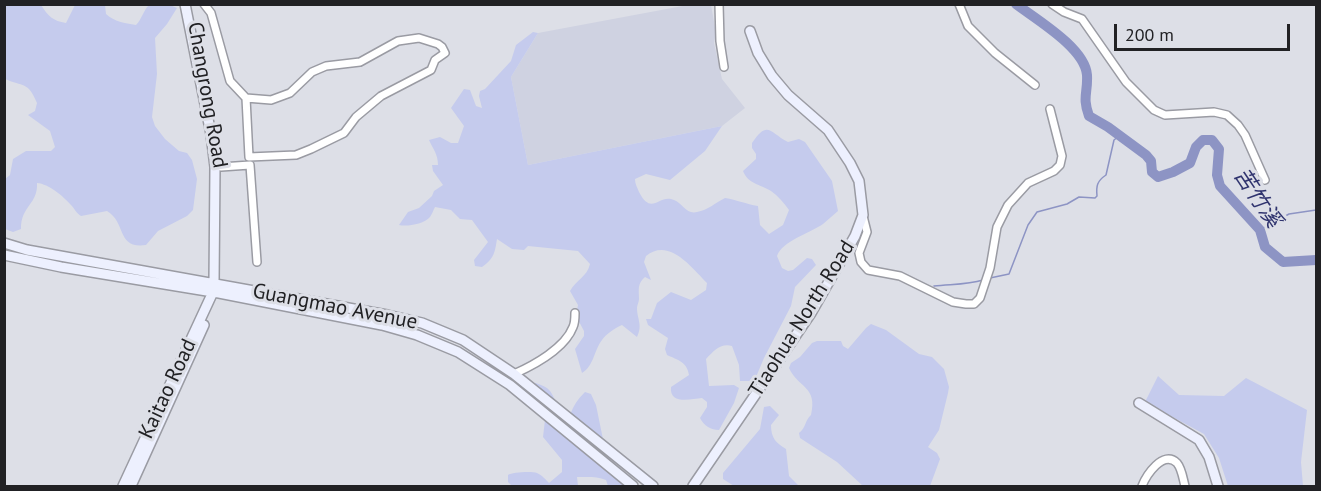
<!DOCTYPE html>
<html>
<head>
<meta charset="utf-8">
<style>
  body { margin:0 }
  #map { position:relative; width:1321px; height:491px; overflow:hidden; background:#dddfe7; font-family:"PT Sans",sans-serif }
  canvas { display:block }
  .frame { position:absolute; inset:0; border:6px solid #212124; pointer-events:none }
  .scale { position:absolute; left:1114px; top:24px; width:176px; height:27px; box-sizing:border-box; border:3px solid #212124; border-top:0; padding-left:8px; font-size:18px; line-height:21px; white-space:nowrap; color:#212124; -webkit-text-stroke:4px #dddfe7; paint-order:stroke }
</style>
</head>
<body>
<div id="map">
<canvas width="1321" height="491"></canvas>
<div class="frame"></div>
<div class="scale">200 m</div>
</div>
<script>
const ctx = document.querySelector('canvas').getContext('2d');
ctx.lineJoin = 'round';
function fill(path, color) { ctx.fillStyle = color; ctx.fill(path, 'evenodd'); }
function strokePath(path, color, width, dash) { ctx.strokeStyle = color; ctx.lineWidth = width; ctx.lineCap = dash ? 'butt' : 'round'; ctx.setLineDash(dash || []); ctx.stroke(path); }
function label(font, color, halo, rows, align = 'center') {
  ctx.font = font + ' "PT Sans","Noto Sans SC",sans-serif'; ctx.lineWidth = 6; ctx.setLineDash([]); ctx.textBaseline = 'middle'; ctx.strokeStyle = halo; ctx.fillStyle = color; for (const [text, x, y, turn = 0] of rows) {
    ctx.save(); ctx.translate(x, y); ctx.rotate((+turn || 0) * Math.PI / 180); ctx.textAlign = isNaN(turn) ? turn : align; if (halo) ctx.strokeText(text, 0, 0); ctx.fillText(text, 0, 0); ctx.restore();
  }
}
fill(new Path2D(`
  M688,5H711L716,33L714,43L722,79L745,108L722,126L528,165L511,77L538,33Z`), '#cfd2e1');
fill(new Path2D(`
  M4,5H41C48,16 53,21 66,23L75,5H105L106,14C115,22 124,23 136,25C142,19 143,11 149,5H170L177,8L167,24L155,38L157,74L152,117L155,126L165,139L179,151L187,153L192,160L197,179L193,210L187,216L158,231L146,245C116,249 127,223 107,211L81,216C76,213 75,209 71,205C63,196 49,184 37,183C38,205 21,205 21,229L13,232L5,229V179L10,175L13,159L26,151H51L55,147L50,131L28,115L35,111L37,103C28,81 23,87 5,79Z
  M533,32L538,33L511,77L528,165L722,126L705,151L670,180L646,174L635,179C635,184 637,187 639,192C652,217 659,193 674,200C682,203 687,215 697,212C708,210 715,203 725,198C737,200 746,204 758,206L760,225L769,234L783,225L789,210C784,203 778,196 771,191C760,184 748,184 743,171L756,159V154L752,148V143C768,119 770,133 788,142L799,139L805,142L832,181L838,211C833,215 828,220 823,224C810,233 782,241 777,256L782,268L788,271L793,270L807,258L812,259L816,265L795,287L791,306L764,358L756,377L751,381H740L739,365L732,346C720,343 714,351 706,359L709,386L734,385L739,388L734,403L719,430C711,430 704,426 700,418L707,407V402L702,398C691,399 669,405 671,387L689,375C687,362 678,360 667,355L665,349L668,338L648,325L646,319H651L657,303L671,292L691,300L706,290L707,283C692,268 669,237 646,256L644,262L651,280L645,277C637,284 639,289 639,299C639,302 637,305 637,308C637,319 643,325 637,337L622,325C615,328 606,334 602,340C594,350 594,366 582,373L575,349L584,336V331L576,316L578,305L570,291C576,280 587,277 590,264L578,251L528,246L524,250L512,249L497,239C495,252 494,259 482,267L475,266L474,260L488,242L472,220L460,219L451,210L435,207C433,211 432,214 430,217C424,224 407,227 399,225L408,212L419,208L432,196L434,191L443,185L433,171L432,165H438C438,154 433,149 429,140L440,137L451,143H458L464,126L451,108L464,89L470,90L476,106L482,108L479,96L480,91L485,89L511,61L516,45Z
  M871,324L886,330L919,354L932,357L944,369L949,387L948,393L939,430L928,447L937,453L940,459L930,486H863L837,462L800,438L799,433C806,428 805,420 811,415C818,386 798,388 789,368L791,363L800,357L812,343L817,341H841L843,346L848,349L866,328Z
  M1158,376L1179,395L1224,396L1246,378L1307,410L1301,462L1303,486H1228L1219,458L1204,434L1145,402Z
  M536,383C549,388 550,389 556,402C559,407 566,411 570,415C574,405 577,400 585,392L591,394L596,405L605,449L625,486H608L606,480C597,476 587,477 577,477L578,486H512L508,482V475C512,472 532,471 537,473C542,475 546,480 549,483L562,472V460L543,437L545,420L522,390L524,385Z
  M770,406L779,415L771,425C771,438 776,443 786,449L789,476L799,486H734L723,479V473L760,429L764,407Z`), '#c5cbed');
strokePath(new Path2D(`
  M1260,230L1289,214L1316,210
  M990,278L1009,274L1028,225L1037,212L1067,204L1079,197L1095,198L1097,196C1096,186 1097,181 1106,175L1114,140L1119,136
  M934,286C950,284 967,285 983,280`), '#8d94c4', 1.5);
strokePath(new Path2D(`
  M1016,4C1037,20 1085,48 1087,75C1088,93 1082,97 1089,116L1108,127L1146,155L1151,161L1152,172L1158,177L1173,172L1190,163L1196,147L1203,140H1212L1219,149L1217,175L1220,186L1260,230L1265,247L1283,262L1316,260`), '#8d94c4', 10);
const street = new Path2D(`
  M204,4L211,13L230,81L246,98L249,157L296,155L311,149L344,133L356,117L381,96L431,70L435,60L445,53L442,47L438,44L419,38L398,41L360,62L326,66L312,72L290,93L271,100L246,98
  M719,4L720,41L724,67
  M959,4L968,26L995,53L1035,85
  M1052,4L1064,12L1082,19L1126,82L1154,110L1165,115L1214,112L1227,115L1238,125L1245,135L1265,180
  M221,167L250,165L257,262
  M863,216L867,232L859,253L861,262L868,270L900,276L953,302L966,304H974L980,298L990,268L997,227L1008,205L1028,183L1054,171L1060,165L1062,156L1050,109
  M514,374C534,365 565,348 573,327C575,323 575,317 575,313
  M1142,486C1146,476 1163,449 1177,463C1182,469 1183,479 1185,486`);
const secondary = new Path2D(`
  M4,243L27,250L387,315L422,323L463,340L514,374L653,486
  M4,255L61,267L219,293L382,325L417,335L458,352L510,385L633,486
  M1139,403L1199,440L1209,457L1218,486
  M123,486L213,292L214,283L215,167L211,134L185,4
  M131,486L204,325
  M693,486L811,313L855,236L863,215L859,181L850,163L828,130L788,95L772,76L758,53L750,31`);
strokePath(street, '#9a9ba3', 10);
strokePath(secondary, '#9a9ba3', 12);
strokePath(street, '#fff', 7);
strokePath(secondary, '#edf0fe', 9);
label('21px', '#212124', '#dddfe7', [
  ["Changrong Road",207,95,80],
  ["Guangmao Avenue",335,307,11],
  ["Tiaohua North Road",802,319,-58],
  ["Kaitao Road",168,389,-65]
]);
label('italic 22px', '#30346f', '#dddfe7', [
  ["苦竹溪",1257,198,56]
]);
</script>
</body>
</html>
